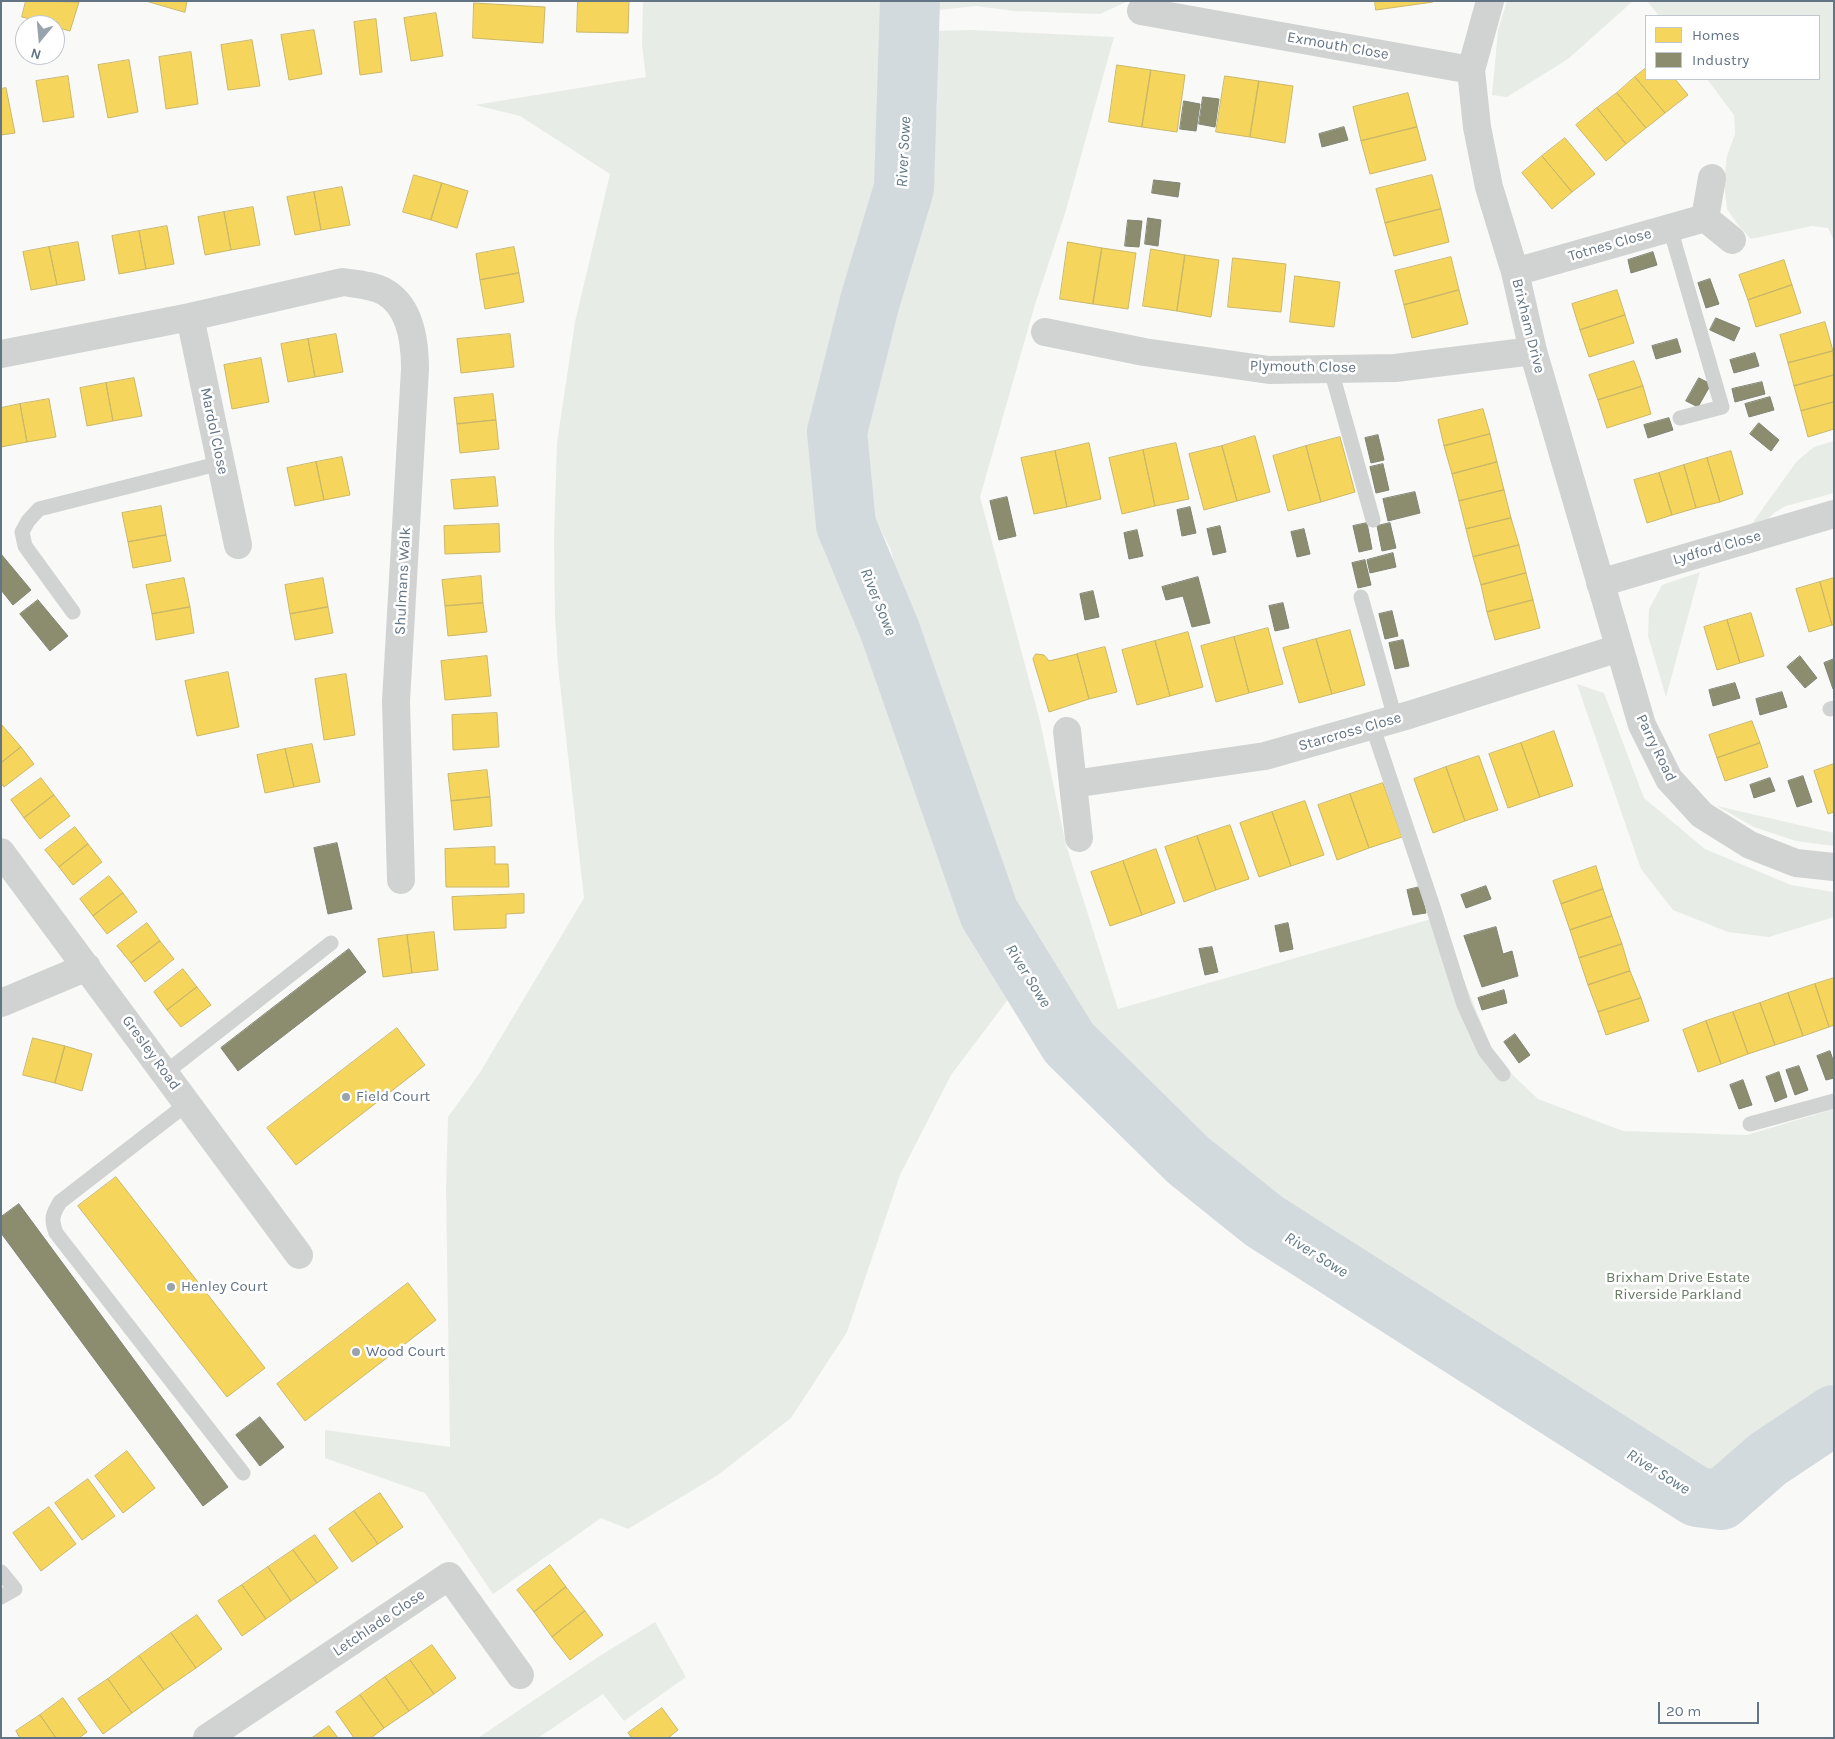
<!DOCTYPE html>
<html>
<head>
<meta charset="utf-8">
<style>
  body { margin:0 }
  #map { position:relative; width:1835px; height:1739px; overflow:hidden; background:#f9f9f8; font-family:Karla,sans-serif }
  canvas { display:block }
  .frame { position:absolute; inset:0; border:2px solid #637484; pointer-events:none }
  .legend { position:absolute; left:1645px; top:15px; width:175px; height:65px; box-sizing:border-box; background:#fff; border:1px solid #c1c7ce; margin:0; padding:6px 9px; list-style:none; font-size:15px; color:#637484 }
  .legend li { display:flex; align-items:center; gap:10px; height:25px }
  .legend b { width:25px; border:1px solid #c1c7ce }
  .north { position:absolute; left:15px; top:15px; width:50px; height:50px; box-sizing:border-box; background:#fff; border:1px solid #c1c7ce; border-radius:50%; rotate:197deg; font-size:14px; font-weight:700; line-height:20px; text-align:center; color:#637484 }
  .north::after { content:''; display:block; margin:auto; width:18px; height:22px; background:#98a3ad; clip-path:polygon(50% 0,100% 100%,50% 72%,0 100%) }
  .scale { position:absolute; left:1658px; top:1702px; width:101px; height:22px; box-sizing:border-box; border:2px solid #637484; border-top:0; padding-left:6px; font-size:15px; line-height:18px; white-space:nowrap; color:#637484; -webkit-text-stroke:4px #fff; paint-order:stroke }
</style>
</head>
<body>
<div id="map">
<canvas width="1835" height="1739"></canvas>
<div class="frame"></div>
<ul class="legend">
<li><b style="height:14px;background:#f6d55c"></b>Homes</li>
<li><b style="height:14px;background:#8c8c6e"></b>Industry</li>
</ul>
<div class="north">N</div>
<div class="scale">20 m</div>
</div>
<script>
const ctx = document.querySelector('canvas').getContext('2d');
ctx.lineJoin = 'round';
function fill(path, color) { ctx.fillStyle = color; ctx.fill(path, 'evenodd'); }
function strokePath(path, color, width, dash) { ctx.strokeStyle = color; ctx.lineWidth = width; ctx.lineCap = dash ? 'butt' : 'round'; ctx.setLineDash(dash || []); ctx.stroke(path); }
function label(font, color, halo, rows, align = 'center') {
  ctx.font = font + ' Karla,sans-serif'; ctx.lineWidth = 5; ctx.setLineDash([]); ctx.textBaseline = 'middle'; ctx.strokeStyle = halo; ctx.fillStyle = color; for (const [text, x, y, turn = 0] of rows) {
    ctx.save(); ctx.translate(x, y); ctx.rotate((+turn || 0) * Math.PI / 180); ctx.textAlign = isNaN(turn) ? turn : align; if (halo) ctx.strokeText(text, 0, 0); ctx.fillText(text, 0, 0); ctx.restore();
  }
}
fill(new Path2D(`
  M643,1H885L881,41L894,98L889,186L842,333L817,428L826,533L878,680L927,808L954,864L970,918L1012,994L951,1075L900,1175L847,1332L791,1418L718,1475L628,1529L601,1518L493,1594L425,1493L325,1458V1430L450,1447L446,1189L448,1117L479,1074L584,898L558,666L555,615L554,539L557,443L575,322L610,174L520,116L475,105L646,77L642,45Z
  M929,1H1128L1100,14L1014,11L976,6L930,11Z
  M1507,1H1633L1568,59L1507,97L1492,95L1498,30Z
  M1647,1H1834V241L1828,228L1812,226L1751,239L1738,225L1727,209L1724,182L1727,156L1735,134L1734,115L1707,79H1819V16H1659Z
  M973,30L1114,37L1066,210L1034,308L980,497L1040,721L1066,845L1118,1009L1438,917L1496,1059L1538,1099L1623,1131L1747,1135L1834,1109V1396L1798,1413L1774,1439L1719,1487L1700,1485L1628,1436L1317,1246L1215,1173L1162,1123L1080,1029L1040,971L993,881L917,666L891,550L876,520L857,496L849,438L862,361L934,133L937,104L927,63L928,31Z
  M1834,441V493L1786,506L1774,513L1765,522L1751,525L1797,461L1814,447Z
  M1700,572L1666,697L1648,636L1649,609L1662,585Z
  M1577,684L1604,693L1644,798L1705,849L1791,885L1834,892V917L1769,937L1728,932L1673,910L1641,869Z
  M1717,806L1834,833V846L1796,841L1754,827Z
  M655,1622L686,1677L624,1721L603,1694L538,1738H478L598,1657Z`), '#e8ece6');
const homes = new Path2D(`
  M26,1L79,2L70,31L55,27V25L22,17Z
  M146,1H187L185,12Z
  M578,1H629L628,33L577,32Z
  M1375,1H1433V2L1376,10Z
  M474,3L545,7L543,43L473,38Z
  M436,13L443,56L411,61L404,18Z
  M376,19L382,72L360,75L354,22Z
  M314,30L322,74L289,80L281,35Z
  M252,40L260,86L228,90L221,45Z
  M191,52L198,104L166,109L159,57Z
  M129,60L138,112L108,118L98,65Z
  M1117,65L1151,70L1142,127L1109,122Z
  M1646,68V79H1675L1688,95L1665,113L1635,77Z
  M1151,70L1185,75L1177,132L1142,127Z
  M68,76L74,117L43,122L36,81Z
  M1225,76L1259,81L1250,137L1216,132Z
  M1635,77L1665,113L1646,128L1617,93Z
  M1259,81L1293,86L1285,143L1250,137Z
  M6,88L15,133L1,135V89Z
  M1408,93L1417,127L1361,141L1353,107Z
  M1617,93L1646,128L1626,144L1597,108Z
  M1597,108L1626,144L1606,161L1576,125Z
  M1417,127L1426,160L1370,174L1361,141Z
  M1565,138L1595,174L1572,192L1542,156Z
  M1542,156L1572,192L1552,209L1522,173Z
  M414,175L442,183L431,220L403,212Z
  M1432,175L1441,209L1385,223L1376,189Z
  M442,183L468,191L457,228L431,220Z
  M342,187L350,225L321,230L314,192Z
  M314,192L321,230L295,235L287,197Z
  M253,207L260,245L231,250L224,212Z
  M1441,209L1449,242L1394,256L1385,223Z
  M224,212L231,250L205,255L198,217Z
  M167,226L174,264L146,269L139,231Z
  M139,231L146,269L119,274L112,236Z
  M78,242L85,280L57,285L49,247Z
  M1068,242L1102,248L1093,304L1060,299Z
  M49,247L57,285L31,290L23,252Z
  M514,247L519,273L480,280L476,254Z
  M1102,248L1136,253L1128,309L1093,304Z
  M1151,249L1185,255L1177,311L1143,306Z
  M1185,255L1219,260L1211,317L1177,311Z
  M1451,257L1459,290L1404,305L1395,271Z
  M1233,258L1286,264L1281,312L1228,307Z
  M1784,260L1792,285L1748,300L1739,275Z
  M519,273L524,302L485,309L480,280Z
  M1295,276L1340,282L1334,327L1290,322Z
  M1792,285L1801,313L1756,327L1748,300Z
  M1459,290L1468,324L1412,338L1404,305Z
  M1617,290L1625,315L1580,330L1572,304Z
  M1625,315L1634,343L1589,357L1580,330Z
  M1825,322L1833,351L1788,363L1780,335Z
  M336,334L343,372L315,377L308,339Z
  M510,334L514,367L461,373L457,339Z
  M308,339L315,377L288,382L281,344Z
  M1833,351L1834,375L1794,386L1788,363Z
  M261,358L269,402L232,409L224,365Z
  M1634,361L1643,386L1598,400L1589,375Z
  M1834,375V402L1801,411L1794,386Z
  M134,378L142,416L113,421L106,383Z
  M106,383L113,421L87,426L80,388Z
  M1643,386L1651,414L1607,428L1598,400Z
  M493,394L496,420L457,424L454,398Z
  M49,399L56,437L27,442L20,404Z
  M1834,402V429L1808,437L1801,411Z
  M20,404L27,442L1,447V408Z
  M1483,409L1490,434L1444,446L1438,420Z
  M496,420L499,449L460,453L457,424Z
  M1490,434L1497,462L1452,474L1444,446Z
  M1255,436L1270,492L1237,501L1222,446Z
  M1340,437L1355,492L1321,502L1306,446Z
  M1089,443L1101,499L1067,507L1055,451Z
  M1176,443L1189,499L1155,506L1143,450Z
  M1222,446L1237,501L1204,510L1189,454Z
  M1306,446L1321,502L1288,511L1273,456Z
  M1143,450L1155,506L1122,514L1109,458Z
  M1055,451L1067,507L1034,514L1021,458Z
  M1731,451L1743,494L1720,502L1707,458Z
  M342,457L350,495L324,500L316,462Z
  M1707,458L1720,502L1696,508L1684,465Z
  M316,462L324,500L295,506L287,468Z
  M1497,462L1504,490L1459,501L1452,474Z
  M1684,465L1696,508L1672,515L1659,473Z
  M1659,473L1672,515L1647,523L1634,480Z
  M495,477L498,506L454,509L451,480Z
  M1504,490L1511,518L1466,529L1459,501Z
  M161,506L166,535L128,542L122,513Z
  M1511,518L1519,545L1473,557L1466,529Z
  M499,524L500,552L445,554L444,526Z
  M166,535L171,561L133,568L128,542Z
  M1519,545L1526,573L1481,585L1473,557Z
  M1526,573L1533,600L1487,612L1481,585Z
  M481,576L483,603L445,606L442,580Z
  M184,578L190,607L152,614L146,585Z
  M323,578L328,607L290,614L285,585Z
  M1834,578V625H1832L1820,582Z
  M1820,582L1832,625L1809,632L1796,589Z
  M1533,600L1540,628L1495,640L1487,612Z
  M483,603L487,632L448,636L445,606Z
  M190,607L194,633L156,640L152,614Z
  M328,607L333,633L295,640L290,614Z
  M1751,613L1764,656L1740,663L1727,620Z
  M1727,620L1740,663L1717,670L1704,627Z
  M1268,628L1283,684L1249,693L1234,637Z
  M1350,630L1365,685L1332,694L1316,639Z
  M1188,632L1203,687L1170,696L1155,641Z
  M1234,637L1249,693L1216,702L1201,646Z
  M1316,639L1332,694L1299,703L1283,648Z
  M1155,641L1170,696L1137,705L1122,650Z
  M1105,647L1117,692L1089,699L1077,654Z
  M1036,654L1044,655L1049,661L1077,654L1089,699L1049,712L1033,659Z
  M487,656L491,696L445,700L441,661Z
  M228,672L239,727L197,736L185,681Z
  M346,674L355,735L324,740L315,679Z
  M497,713L499,747L453,750L452,715Z
  M1752,721L1760,743L1717,758L1709,735Z
  M1,724L21,747L1,763Z
  M1554,731L1573,786L1540,797L1521,743Z
  M1521,743L1540,797L1508,808L1489,754Z
  M1760,743L1768,767L1725,781L1717,758Z
  M312,744L320,782L294,787L285,749Z
  M21,747L34,764L4,787L1,783V763Z
  M285,749L294,787L265,793L257,755Z
  M1479,756L1498,810L1465,821L1446,767Z
  M1834,764V812L1828,814L1814,771Z
  M1446,767L1465,821L1433,833L1414,779Z
  M487,770L490,797L451,801L448,774Z
  M41,778L54,795L24,818L11,800Z
  M1383,783L1402,837L1369,848L1350,794Z
  M1350,794L1369,848L1337,860L1318,805Z
  M54,795L70,816L40,839L24,818Z
  M490,797L492,826L454,830L451,801Z
  M1305,801L1324,855L1291,866L1272,812Z
  M1272,812L1291,866L1259,877L1240,823Z
  M1230,825L1249,879L1216,890L1197,836Z
  M75,827L88,844L59,867L45,850Z
  M1197,836L1216,890L1184,902L1165,847Z
  M88,844L102,862L73,885L59,867Z
  M495,847V864H508L509,887H446L445,849Z
  M1156,849L1175,903L1142,915L1123,861Z
  M1123,861L1142,915L1110,926L1091,872Z
  M1596,866L1603,889L1561,904L1553,881Z
  M109,876L123,893L93,916L80,899Z
  M1603,889L1612,916L1570,930L1561,904Z
  M123,893L137,912L107,934L93,916Z
  M524,894V913L506,914V928L454,930L452,897Z
  M1612,916L1622,944L1579,958L1570,930Z
  M147,923L160,941L131,963L117,946Z
  M434,932L438,970L412,973L407,935Z
  M407,935L412,973L383,977L378,939Z
  M160,941L174,959L145,982L131,963Z
  M1622,944L1630,971L1588,985L1579,958Z
  M183,969L197,987L167,1010L154,992Z
  M1630,971L1641,998L1598,1012L1588,985Z
  M1834,978V1025L1829,1027L1815,984Z
  M1815,984L1829,1027L1803,1036L1788,993Z
  M197,987L211,1005L181,1027L167,1010Z
  M1788,993L1803,1036L1775,1045L1760,1003Z
  M1641,998L1649,1021L1606,1035L1598,1012Z
  M1760,1003L1775,1045L1748,1054L1733,1012Z
  M1733,1012L1748,1054L1721,1064L1706,1021Z
  M1706,1021L1721,1064L1698,1072L1683,1030Z
  M397,1028L425,1065L296,1165L267,1128Z
  M33,1038L65,1046L55,1083L23,1075Z
  M65,1046L92,1054L82,1091L55,1083Z
  M116,1177L265,1368L227,1397L78,1206Z
  M408,1283L436,1320L305,1421L277,1384Z
  M127,1451L155,1488L123,1513L95,1476Z
  M88,1479L115,1516L82,1540L55,1503Z
  M380,1493L403,1527L378,1544L354,1511Z
  M49,1507L76,1544L41,1571L13,1533Z
  M354,1511L378,1544L352,1562L329,1529Z
  M315,1535L338,1568L317,1583L293,1550Z
  M293,1550L317,1583L291,1601L268,1567Z
  M550,1565L566,1587L534,1612L517,1590Z
  M268,1567L291,1601L266,1619L242,1585Z
  M242,1585L266,1619L242,1636L218,1601Z
  M566,1587L585,1611L552,1637L534,1612Z
  M585,1611L603,1635L570,1660L552,1637Z
  M197,1615L222,1649L196,1668L171,1633Z
  M171,1633L196,1668L164,1690L139,1656Z
  M432,1645L456,1678L434,1694L410,1660Z
  M139,1656L164,1690L132,1713L108,1679Z
  M410,1660L434,1694L409,1711L385,1677Z
  M385,1677L409,1711L384,1728L360,1695Z
  M108,1679L132,1713L103,1734L78,1699Z
  M360,1695L384,1728L371,1738H354L336,1712Z
  M63,1698L87,1732L79,1738H56L40,1715Z
  M662,1708L678,1730L668,1738H632L628,1733Z
  M40,1715L56,1738H20L16,1731Z
  M329,1726L338,1738H312Z`);
fill(homes, '#f6d55c');
strokePath(homes, '#cab868', 1);
const industry = new Path2D(`
  M1203,97L1219,99L1215,127L1199,124Z
  M1184,101L1200,104L1196,131L1180,129Z
  M1344,127L1348,140L1322,147L1319,134Z
  M1154,180L1180,183L1178,197L1152,193Z
  M1148,218L1161,220L1158,246L1145,244Z
  M1128,220L1142,221L1139,247L1125,246Z
  M1653,252L1657,265L1631,273L1628,260Z
  M1710,279L1719,304L1706,308L1698,283Z
  M1716,318L1740,328L1734,341L1710,330Z
  M1677,339L1681,352L1656,359L1652,346Z
  M1755,353L1759,366L1734,373L1730,360Z
  M1699,378L1711,384L1698,407L1686,401Z
  M1762,382L1765,394L1735,402L1732,389Z
  M1770,397L1774,410L1749,417L1745,404Z
  M1669,418L1673,430L1648,438L1644,425Z
  M1759,423L1779,440L1771,451L1750,434Z
  M1378,435L1384,460L1371,463L1365,438Z
  M1383,464L1389,490L1376,493L1370,467Z
  M1415,492L1420,513L1388,521L1383,499Z
  M1007,497L1016,536L999,540L990,501Z
  M1190,507L1196,533L1182,536L1177,510Z
  M1367,523L1372,549L1359,552L1353,526Z
  M1390,523L1396,548L1382,551L1377,526Z
  M1220,526L1226,552L1213,555L1207,529Z
  M1304,529L1310,554L1297,557L1291,532Z
  M1137,530L1143,556L1129,559L1124,533Z
  M1393,553L1396,567L1370,573L1367,560Z
  M1,554L31,590L13,605L1,590Z
  M1365,560L1371,585L1358,588L1352,563Z
  M1198,577L1210,623L1192,627L1183,596L1166,600L1162,587Z
  M1093,591L1099,617L1085,620L1080,594Z
  M38,600L68,636L50,651L20,614Z
  M1283,603L1289,628L1275,631L1269,606Z
  M1392,611L1398,636L1385,639L1379,614Z
  M1403,640L1409,666L1395,669L1389,643Z
  M1800,656L1817,678L1805,688L1787,667Z
  M1834,659V688L1833,689L1824,663Z
  M1735,683L1740,698L1713,706L1709,690Z
  M1782,692L1787,707L1760,715L1756,699Z
  M1803,776L1812,802L1797,807L1788,781Z
  M1770,778L1775,791L1754,798L1750,785Z
  M337,843L352,909L328,914L314,848Z
  M1486,886L1491,899L1466,908L1461,895Z
  M1420,887L1426,913L1413,915L1407,890Z
  M1288,923L1293,949L1280,952L1275,926Z
  M1496,927L1503,954L1512,951L1518,976L1482,987L1464,936Z
  M1212,947L1218,972L1205,975L1199,949Z
  M349,949L366,972L238,1071L221,1048Z
  M1504,990L1507,1003L1482,1010L1478,998Z
  M1515,1034L1530,1055L1519,1063L1504,1042Z
  M1830,1051L1834,1063V1078L1826,1080L1817,1056Z
  M1799,1066L1808,1090L1795,1095L1786,1070Z
  M1779,1072L1787,1097L1775,1102L1766,1077Z
  M1743,1080L1752,1105L1739,1109L1730,1085Z
  M19,1204L228,1487L203,1506L1,1233V1217Z
  M260,1417L284,1447L260,1466L236,1435Z`);
fill(industry, '#8c8c6e');
strokePath(industry, '#808575', 1);
strokePath(new Path2D(`
  M910,1L904,188L870,301L837,432L846,525L889,628L989,913L1069,1043L1188,1160L1264,1221L1697,1497L1721,1500L1768,1459L1834,1415`), '#d2dadd', 60);
strokePath(new Path2D(`
  M1670,228L1722,407L1680,418
  M1331,370L1373,520
  M1361,597L1395,718
  M73,612L25,546L22,532L28,521L39,509L221,463
  M1830,709L1834,708
  M1372,725L1433,907L1464,1005L1485,1051L1503,1074
  M165,1073L331,943
  M188,1103L60,1202C52,1215 51,1219 56,1233L243,1473
  M1750,1124L1834,1101
  M1,1572L15,1589L1,1597`), '#d1d3d3', 15);
strokePath(new Path2D(`
  M1490,1L1471,70L1477,127L1489,187L1515,272L1533,351L1642,725L1669,779L1702,815L1750,845L1796,863L1834,867
  M1141,11L1471,70
  M1712,178L1705,218L1732,240
  M1515,272L1705,218
  M190,317L343,282C356,284 373,285 385,292C411,307 415,343 415,369L396,701L401,880
  M1045,332L1144,352L1269,370L1395,368L1533,351
  M1,354L190,317L238,545
  M1600,583L1834,514
  M1067,731L1079,838
  M1073,784L1265,756L1409,715L1619,648
  M1,852L299,1255
  M1,1003L87,967
  M207,1738L449,1576L520,1675`), '#d1d3d3', 28);
for (const [x, y, r, color] of [
  [346,1097,5,"#98a3ad"],
  [171,1287,5,"#98a3ad"],
  [356,1352,5,"#98a3ad"]
]) { const dot = new Path2D(); dot.arc(x, y, r, 0, 2 * Math.PI); ctx.fillStyle = color; ctx.fill(dot); strokePath(dot, '#fff', 2); }
label('15px', '#637484', '#fff', [
  ["Exmouth Close",1338,46,10],
  ["Totnes Close",1610,245,-16],
  ["Brixham Drive",1528,326,76],
  ["Plymouth Close",1303,367,1],
  ["Mardol Close",214,431,78],
  ["Lydford Close",1717,548,-16],
  ["Shulmans Walk",403,581,-87],
  ["Starcross Close",1350,732,-16],
  ["Parry Road",1656,748,64],
  ["Gresley Road",151,1053,54],
  ["Letchlade Close",379,1623,-34]
]);
label('15px', '#637484', '#fff', [
  ["Field Court",356,1097],
  ["Henley Court",181,1287],
  ["Wood Court",366,1352]
], 'left');
label('15px', '#667b62', '#fff', [
  ["Brixham Drive Estate",1678,1278],
  ["Riverside Parkland",1678,1295]
]);
label('italic 16px', '#637a85', '#fff', [
  ["River Sowe",904,152,-87],
  ["River Sowe",878,602,68],
  ["River Sowe",1028,976,58],
  ["River Sowe",1316,1255,32],
  ["River Sowe",1658,1472,32]
]);
</script>
</body>
</html>
